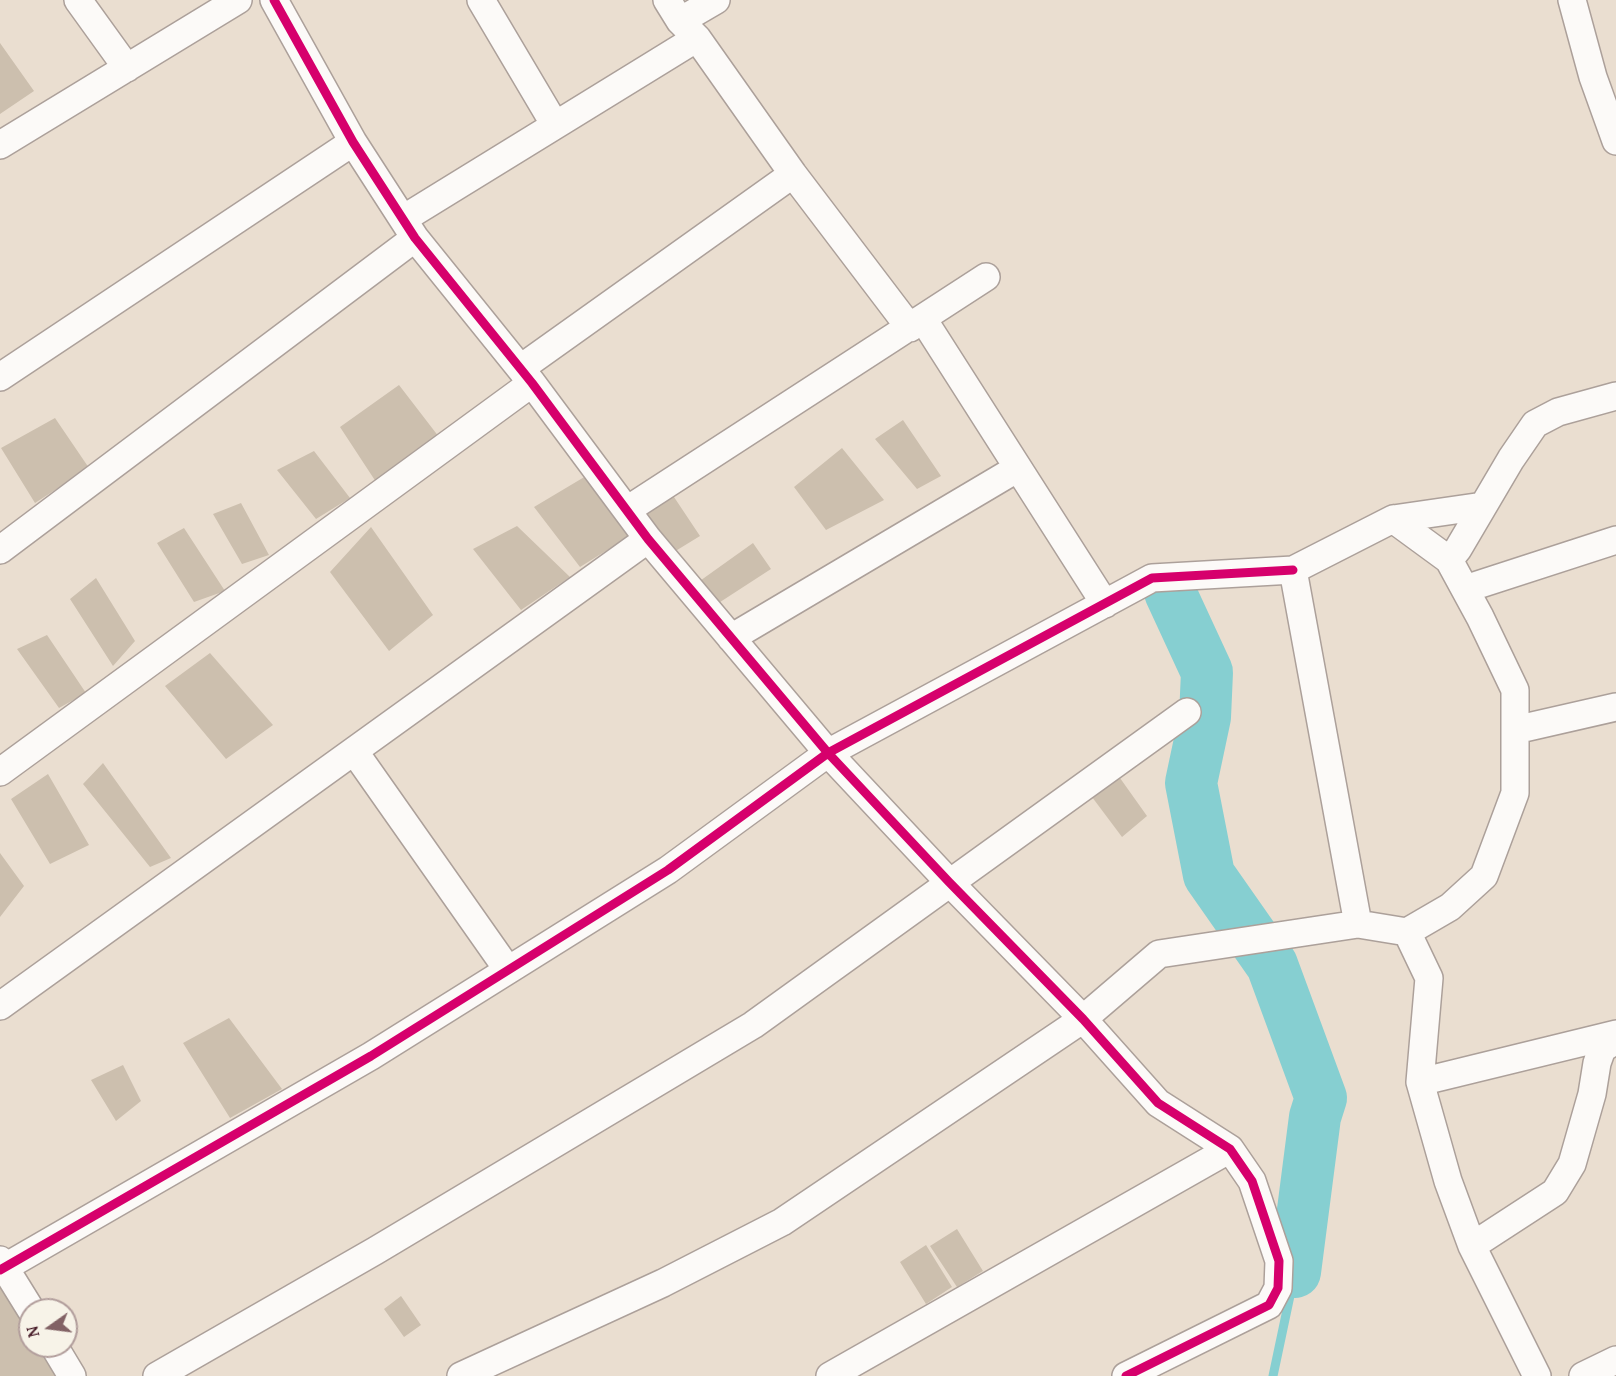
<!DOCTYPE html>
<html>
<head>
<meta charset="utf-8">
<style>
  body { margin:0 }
  #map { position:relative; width:1616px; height:1376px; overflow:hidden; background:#eaded0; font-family:"Gentium Book Plus",serif }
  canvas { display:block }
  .north { position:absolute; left:18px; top:1298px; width:60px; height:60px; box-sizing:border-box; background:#f7f3e8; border:2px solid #b29e9c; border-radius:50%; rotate:256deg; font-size:16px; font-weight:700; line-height:24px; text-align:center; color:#4a1f2b }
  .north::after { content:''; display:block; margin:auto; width:21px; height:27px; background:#826265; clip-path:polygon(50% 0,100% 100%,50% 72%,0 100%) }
</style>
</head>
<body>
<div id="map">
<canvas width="1616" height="1376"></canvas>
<div class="north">N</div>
</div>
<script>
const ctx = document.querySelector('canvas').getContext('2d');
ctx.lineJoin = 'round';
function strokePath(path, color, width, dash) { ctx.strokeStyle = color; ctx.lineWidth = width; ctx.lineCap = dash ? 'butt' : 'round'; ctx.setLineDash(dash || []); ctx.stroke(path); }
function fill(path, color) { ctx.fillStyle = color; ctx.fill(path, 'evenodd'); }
strokePath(new Path2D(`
  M1273,1376L1295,1272`), '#86cfd1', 9);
strokePath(new Path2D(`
  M1170,592L1207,672L1205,717L1191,783L1209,875L1272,965L1321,1098L1315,1117L1295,1272`), '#86cfd1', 52);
fill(new Path2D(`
  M0,43L34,91L0,114Z
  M399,385L439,437L378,485L340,427Z
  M55,418L89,468L35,503L1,448Z
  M903,420L941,476L917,489L875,439Z
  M842,448L884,500L826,530L794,487Z
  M314,451L350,498L316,519L277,470Z
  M586,476L633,534L580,567L534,507Z
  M670,491L700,536L669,555L637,511Z
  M241,503L269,555L242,564L213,514Z
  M517,526L570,577L521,610L473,549Z
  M371,527L433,615L389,651L330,572Z
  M184,528L225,591L194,602L157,543Z
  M753,543L771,569L714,606L697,583Z
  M96,578L135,641L113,666L70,599Z
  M47,635L86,693L59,708L17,649Z
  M210,653L273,725L226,759L165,686Z
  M103,763L171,858L150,867L83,784Z
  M48,774L89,845L50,864L11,799Z
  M1120,778L1147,816L1122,837L1092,797Z
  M0,853L24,886L0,917Z
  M229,1018L282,1089L230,1118L183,1043Z
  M123,1065L141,1101L116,1121L91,1080Z
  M957,1229L983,1271L957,1287L930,1246Z
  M926,1245L952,1287L926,1304L900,1262Z
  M0,1270L30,1310V1346H54L72,1376H0Z
  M401,1296L421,1325L404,1337L384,1309Z`), '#ccbfae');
const street = new Path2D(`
  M78,0L127,68
  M274,0L353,142L415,238L532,383L648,539L828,753L949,882L1083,1019L1158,1103L1230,1149L1252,1181L1279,1261L1278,1288L1269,1305L1126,1376
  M481,0L555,125
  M667,0L680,21L697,38L793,174L910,328
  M1572,0L1593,77L1616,141
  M680,21L716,0
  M0,145L238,0
  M403,219L697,38
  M923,319L1105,604
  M521,368L793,174
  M0,377L353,142
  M627,510L986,277
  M1393,519L1483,506
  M0,550L415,238
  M1465,589L1616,540
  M731,638L1018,468
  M1515,730L1616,707
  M354,751L508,970
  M0,772L532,383
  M1358,924L1293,570L1393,519L1449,560L1458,549L1511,459L1535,424L1558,412L1616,396
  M1407,932L1450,907L1484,876L1515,793V690L1480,617L1449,560
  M0,1006L648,539
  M1420,1082L1448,1181L1472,1246L1537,1376
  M1472,1246L1555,1192L1572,1164L1592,1094L1597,1063L1602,1049L1616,1040
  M0,1260L31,1310
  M0,1270L371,1056L668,870L828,753L1152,578L1293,570
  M54,1346L72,1376
  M157,1376L375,1251L753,1025L1187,712
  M461,1376L663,1283L782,1222L1083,1019L1159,954L1358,924L1407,932L1429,978L1420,1082L1616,1034
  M830,1376L1230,1149
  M1583,1376L1616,1360`);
strokePath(street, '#aca09a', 30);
strokePath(street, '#fcfaf8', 27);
strokePath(new Path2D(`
  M274,0L353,142L415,238L532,383L648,539L828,753L949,882L1083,1019L1158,1103L1230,1149L1252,1181L1279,1261L1278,1288L1269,1305L1126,1376
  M0,1270L371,1056L668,870L828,753L1152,578L1293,570`), '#d6006c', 9);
</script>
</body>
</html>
